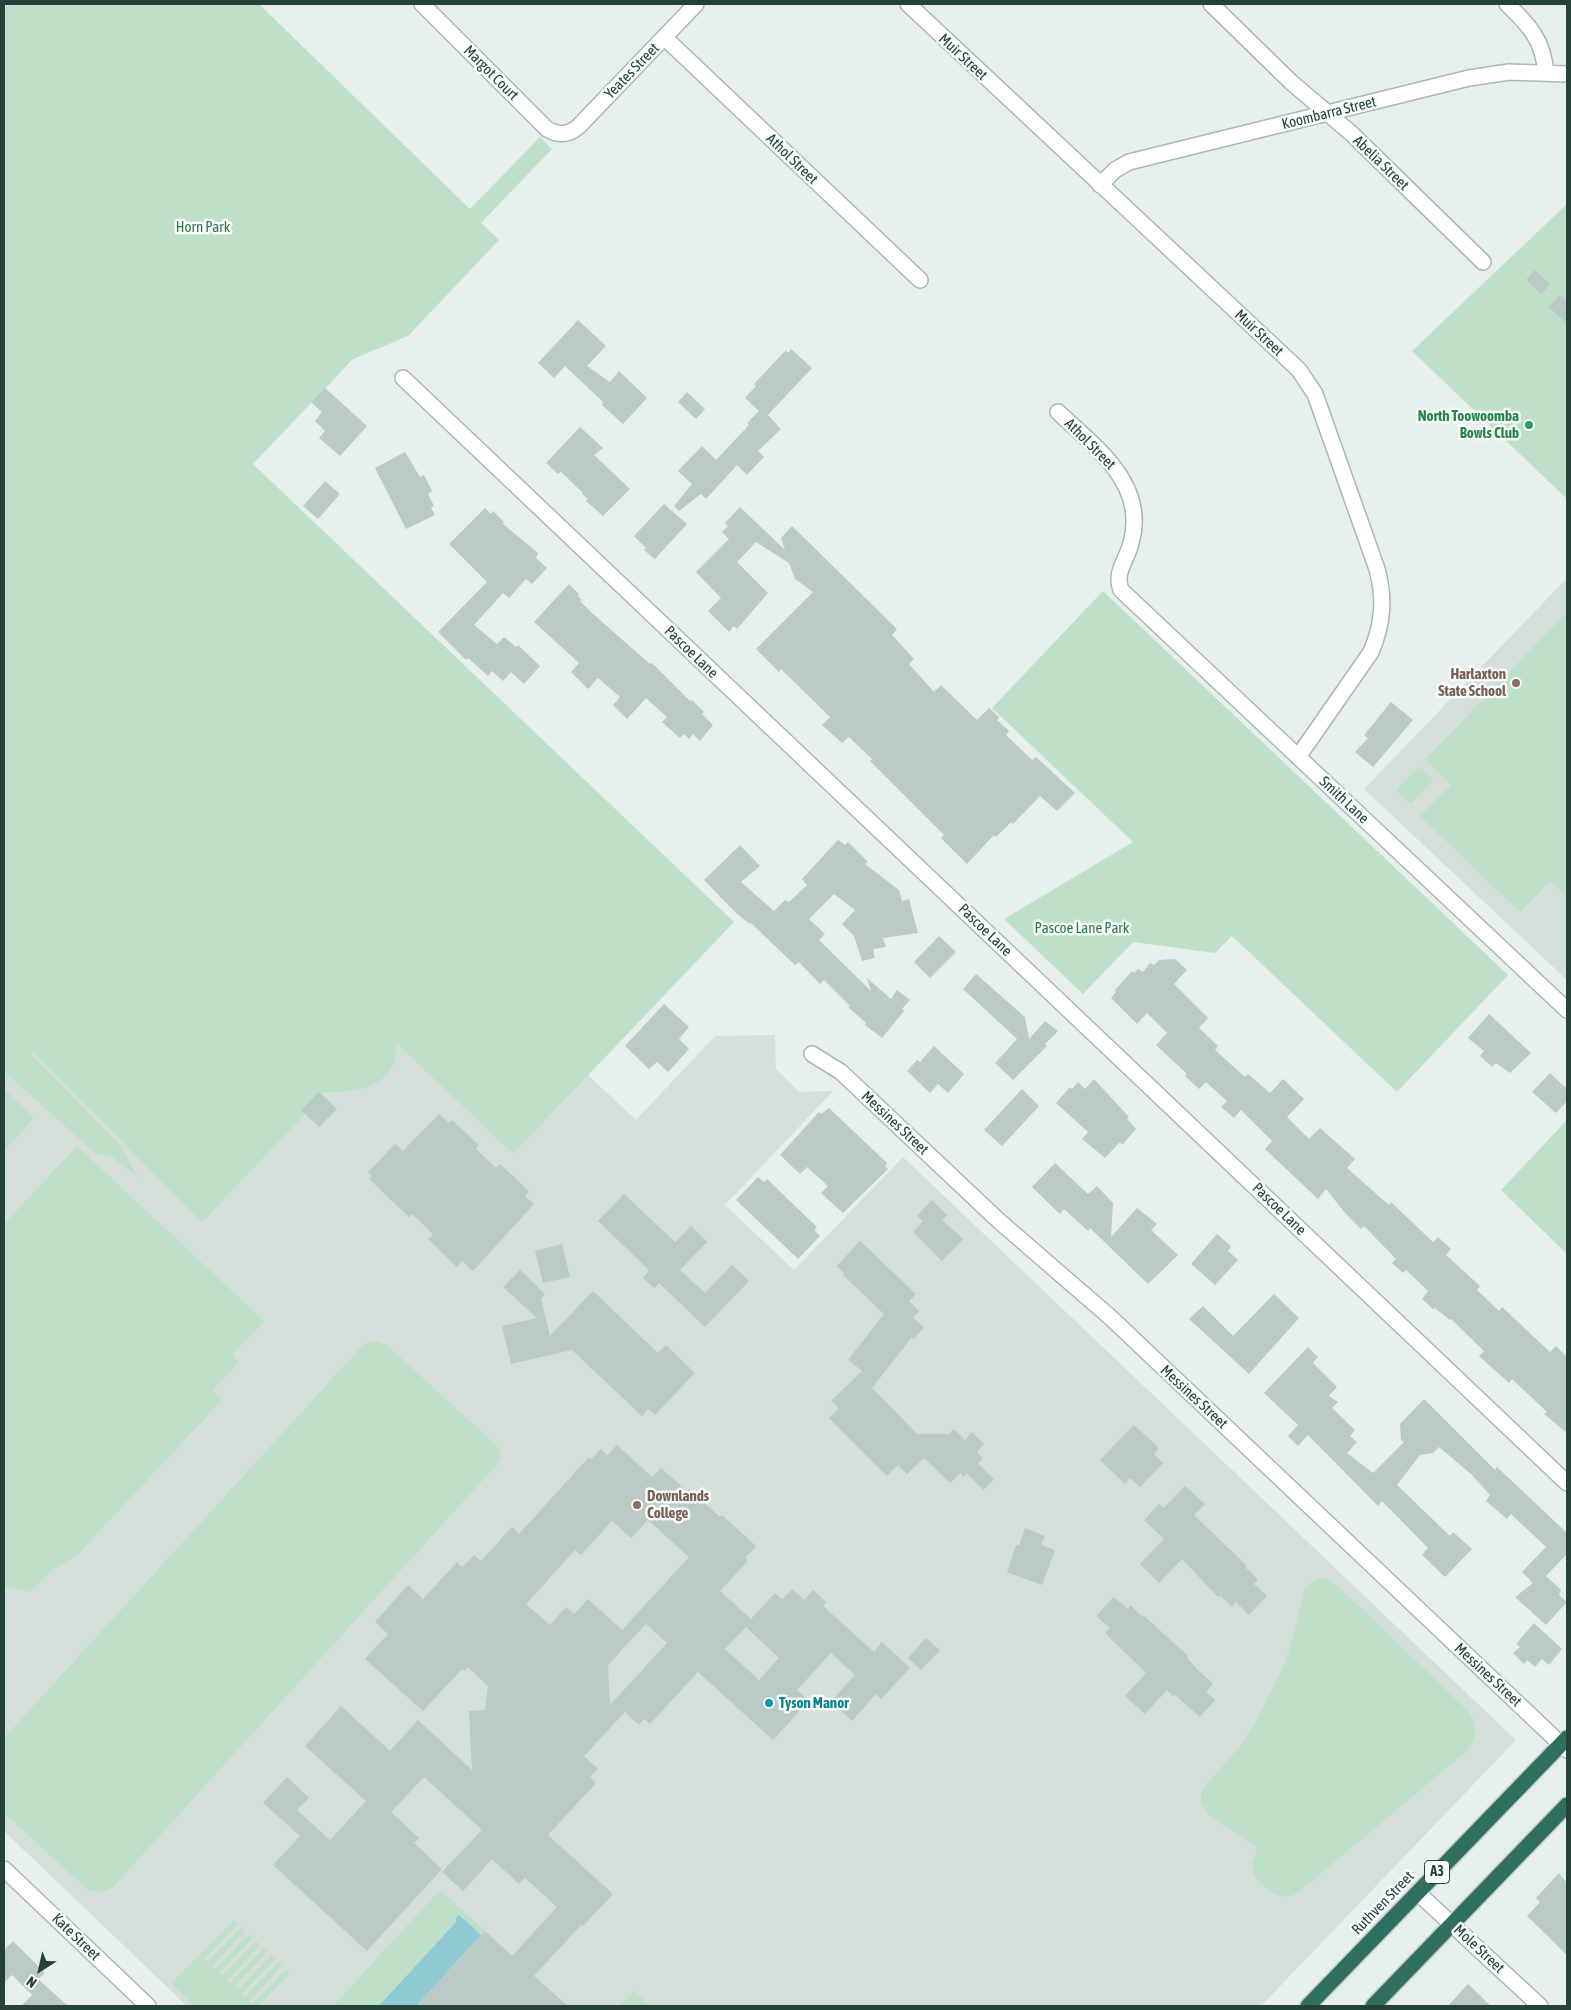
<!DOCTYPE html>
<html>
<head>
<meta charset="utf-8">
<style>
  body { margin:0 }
  #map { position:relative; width:1571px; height:2010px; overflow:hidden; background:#e6efeb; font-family:"Asap Condensed",sans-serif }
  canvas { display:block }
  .frame { position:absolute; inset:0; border:5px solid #24423a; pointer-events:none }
  .north { position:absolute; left:15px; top:1945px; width:50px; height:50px; -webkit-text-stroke:4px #f7fbf9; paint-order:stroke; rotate:215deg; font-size:14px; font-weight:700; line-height:20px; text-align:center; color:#24423a }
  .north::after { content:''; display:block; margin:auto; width:18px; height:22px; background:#24423a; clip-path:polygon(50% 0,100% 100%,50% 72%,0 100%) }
</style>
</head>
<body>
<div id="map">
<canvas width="1571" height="2010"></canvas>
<div class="frame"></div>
<div class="north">N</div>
</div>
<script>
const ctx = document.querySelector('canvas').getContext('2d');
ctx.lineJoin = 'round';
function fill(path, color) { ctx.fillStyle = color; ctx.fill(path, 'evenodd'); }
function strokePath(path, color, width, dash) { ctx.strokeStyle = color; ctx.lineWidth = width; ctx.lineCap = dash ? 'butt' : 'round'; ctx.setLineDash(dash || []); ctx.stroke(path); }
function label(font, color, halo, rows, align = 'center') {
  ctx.font = font + ' "Asap Condensed",sans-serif'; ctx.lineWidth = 5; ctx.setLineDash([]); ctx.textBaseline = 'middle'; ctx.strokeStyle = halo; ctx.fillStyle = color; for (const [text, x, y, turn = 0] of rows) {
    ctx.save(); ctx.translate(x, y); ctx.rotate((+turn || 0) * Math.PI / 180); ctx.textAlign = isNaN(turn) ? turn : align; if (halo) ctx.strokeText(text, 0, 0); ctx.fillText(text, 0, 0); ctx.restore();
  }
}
fill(new Path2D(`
  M1567,578V980L1364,789Z
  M4,669L513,1154L588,1075L636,1120L715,1036L775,1035L776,1069L799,1092L833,1091L725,1205L794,1270L903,1157L1516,1740L1261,2006H187L4,1831Z`), '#d4dfda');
fill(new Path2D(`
  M4,4H259L470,209L540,137L552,149L481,223L499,240L408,336L353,359L253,464L734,922L513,1154L396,1043C396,1049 396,1057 394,1063C384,1091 344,1092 319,1093L302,1110L305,1114L202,1222L32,1051L33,1056L120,1145L139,1179L114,1158L95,1153L4,1071Z
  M1567,204V499L1412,351Z
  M1103,591L1508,975L1397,1092L1232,936L1215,953L1133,942L1083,994L1004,919L1133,842L992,708Z
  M1567,612V897L1550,881L1520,912L1420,816L1451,785L1425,760Z
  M1419,766L1434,781L1411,804L1396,790Z
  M4,1089L34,1118L4,1151Z
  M1567,1120V1254L1501,1190Z
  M77,1146L264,1321L232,1355L239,1362L213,1390L222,1400L78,1554L51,1571L31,1592L4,1586V1224Z
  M376,1341L387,1345L498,1447L501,1455L500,1461L114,1886C105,1892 97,1894 87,1889L4,1813V1738L364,1344Z
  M1321,1579H1327L1337,1585L1467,1710C1477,1723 1478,1735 1469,1749L1300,1891C1282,1905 1266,1890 1254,1876L1252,1863L1257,1852L1254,1845L1209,1815L1201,1804V1791L1242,1744L1259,1716L1285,1663L1293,1638L1305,1589L1315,1580Z
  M440,1890L485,1931L416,2006H333Z
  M234,1920L238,1924L204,1959L208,1962L242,1927L245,1931L212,1966L215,1969L249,1934L253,1938L219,1973L222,1976L256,1941L260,1945L227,1980L230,1983L264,1948L267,1952L234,1987L238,1990L271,1955L275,1959L241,1994L245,1997L279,1962L282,1966L249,2001L252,2004L286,1970L290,1973L258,2006H195L171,1983Z
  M634,1991L650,2006H619Z`), '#bfe0c8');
fill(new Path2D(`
  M459,1915L481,1935L416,2006H379L456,1922V1918Z`), '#8ec9d4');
fill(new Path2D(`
  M1535,270L1550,284L1541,294L1526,280Z
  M1560,295L1567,302V324L1549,307Z
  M578,320L606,346L587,366L610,382L619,371L647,398L623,424L602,405L603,402L565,366L554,378L538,363Z
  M791,349L812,368L768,415L781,429L758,451L764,457L747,475L737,465L706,499L701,494L679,511L674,506L692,484L678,471L702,446L716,460L749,425L747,423L759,411L745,398L756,386L754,384L786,350L788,353Z
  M325,388L367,426L340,456L319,438L325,431L315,421L322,412L311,402Z
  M687,392L705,409L696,419L678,402Z
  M580,427L603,448L594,455L630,489L603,516L586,501L588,499L582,494L583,493L561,472L558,474L546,463Z
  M405,452L420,477L424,475L432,491L428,494L434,506L431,508L435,515L406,529L375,468Z
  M325,481L340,494L318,519L303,506Z
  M664,504L687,524L655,559L644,550L646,548L634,536Z
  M740,507L785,550L781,538L792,526L897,629L892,635L914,659L909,664L934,692L941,685L977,720L989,708L999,717L997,720L1009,731L1006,735L1032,760L1036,757L1075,793L1057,811L1040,796L1013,824L1011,822L996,837L994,835L967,864L941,838L944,835L870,761L872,759L849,737L842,743L822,725L830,717L781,669L779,672L756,649L813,592L795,579L789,563L756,542L737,562L768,593L737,629L734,626L729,632L708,611L721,598L696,572L729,539L722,532L728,526L725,523Z
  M485,508L491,514L493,511L504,522L503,524L538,553L536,558L547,568L532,584L526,579L509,598L503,593L474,625L497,644L504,637L516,647L518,645L540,666L524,684L511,672L503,681L492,671L488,676L468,658L466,660L438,632L487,582L449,544Z
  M569,584L579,594L578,596L582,600L580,601L592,613L650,664L652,663L690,701L692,700L704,712L702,714L713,725L700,741L693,734L689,739L684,734L680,738L662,722L667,717L646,698L627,719L613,705L620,697L598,678L588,689L571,672L579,663L534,622Z
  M1391,702L1413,720L1373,767L1355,752L1368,738L1364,735Z
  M838,840L845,845L848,842L868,862L865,864L899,890L902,901L909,899L918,933L883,938L886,947L873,949L875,958L862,961L854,936L842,924L855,910L834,894L809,919L825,934L819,940L871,991L867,978L891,999L897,990L910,1000L902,1009L904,1011L882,1038L865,1025L866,1023L848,1007L850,1006L824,980L820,984L799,962L795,965L751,923L750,924L737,914L704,880L740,845L760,866L741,882L774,911L785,900L789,902L807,885L802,879Z
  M939,936L956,952L930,978L914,962Z
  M1175,959L1187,970L1174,984L1208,1018L1199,1028L1218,1046L1215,1050L1245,1077L1248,1074L1270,1093L1283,1079L1304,1099L1287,1117L1309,1139L1320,1128L1355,1159L1347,1168L1389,1205L1391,1202L1433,1242L1438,1237L1451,1249L1446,1255L1480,1286L1477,1290L1499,1311L1502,1307L1550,1352L1556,1346L1567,1357V1433L1544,1414L1547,1412L1512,1379L1509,1383L1479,1356L1484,1351L1451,1319L1450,1320L1435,1308L1433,1309L1422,1299L1428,1291L1406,1270L1403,1273L1392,1263L1396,1259L1364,1226L1361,1229L1346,1214L1326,1189L1318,1199L1265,1149L1272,1141L1241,1110L1234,1118L1221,1107L1227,1101L1206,1082L1199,1089L1185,1076L1187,1074L1156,1045L1167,1033L1147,1013L1137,1024L1111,998L1116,992L1114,991L1132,971L1134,973L1138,969L1143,972L1150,963L1154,965L1159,960Z
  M976,974L1025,1017L1029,1039L1045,1021L1058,1031L1045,1044L1047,1046L1013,1080L995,1063L1017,1039L963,989Z
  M664,1004L689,1027L679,1039L689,1049L668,1072L657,1062L649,1069L625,1046Z
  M1489,1014L1531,1053L1510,1073L1496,1063L1492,1067L1480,1056L1484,1051L1468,1038Z
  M934,1046L964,1074L948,1093L938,1084L930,1093L907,1071L917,1060L920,1062Z
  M1550,1073L1567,1089V1101L1556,1113L1532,1092Z
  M1094,1079L1129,1117L1127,1119L1136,1129L1122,1145L1120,1142L1105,1158L1082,1139L1088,1132L1056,1103L1070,1087L1072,1089L1078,1082L1085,1089Z
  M1022,1089L1039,1106L1002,1146L984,1130Z
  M319,1092L337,1109L319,1127L301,1110Z
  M829,1108L887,1163L885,1166L888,1169L843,1213L821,1193L828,1186L807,1167L800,1174L780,1155L819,1112L821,1114Z
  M439,1114L449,1123L452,1120L479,1145L476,1149L496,1168L500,1164L529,1191L525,1196L534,1204L473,1271L462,1261L457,1267L428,1239L433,1234L412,1214L409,1217L369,1179L372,1176L368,1172L395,1144L403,1151Z
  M1055,1163L1088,1194L1097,1186L1113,1203L1111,1237L1137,1208L1157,1224L1151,1230L1178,1255L1148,1284L1090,1228L1088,1231L1064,1209L1060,1214L1032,1187Z
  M758,1177L764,1182L767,1179L817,1227L814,1230L820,1236L798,1259L736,1200Z
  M624,1194L675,1242L691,1226L707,1242L680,1270L705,1293L732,1265L749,1281L705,1327L659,1283L654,1288L643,1278L649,1270L598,1221Z
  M932,1200L947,1215L942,1220L963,1239L942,1261L913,1232L923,1221L917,1216Z
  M1217,1234L1231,1246L1228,1251L1238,1260L1215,1285L1191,1264Z
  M860,1241L916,1294L909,1301L919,1311L913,1318L924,1327L914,1339L912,1337L872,1388L917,1434H949L954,1429L965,1440L972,1432L984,1444L977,1452L983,1458L978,1463L994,1479L983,1490L967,1474L963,1477L960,1473L950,1483L924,1458L907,1474L898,1465L887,1476L829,1418L839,1408L831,1401L862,1371L848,1360L884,1314L843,1275L844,1273L837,1266Z
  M562,1244L570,1277L543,1283L535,1251Z
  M520,1270L545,1294L541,1299L550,1336L593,1291L658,1353L666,1345L695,1373L655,1415L648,1409L642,1416L572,1350L511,1364L502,1326L537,1318L503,1287Z
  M1274,1294L1299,1318L1249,1374L1189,1319L1203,1306L1233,1336Z
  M1308,1347L1318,1357L1313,1363L1337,1387L1329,1396L1338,1402L1332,1408L1355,1430L1350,1436L1357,1442L1347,1453L1373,1473L1404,1442L1401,1440L1400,1424L1424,1399L1495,1470L1497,1467L1567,1533V1554L1546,1576L1561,1590L1559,1595L1567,1602L1546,1625L1515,1597L1533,1583L1522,1572L1546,1547L1511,1514L1507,1519L1486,1501L1490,1495L1471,1474L1439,1447L1433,1453L1420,1455L1397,1485L1450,1536L1453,1532L1472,1549L1445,1577L1422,1555L1428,1548L1382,1501L1378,1506L1308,1435L1298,1446L1288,1436L1298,1425L1264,1393Z
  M1134,1425L1159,1448L1154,1454L1163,1463L1140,1487L1130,1478L1125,1484L1100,1460Z
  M617,1445L652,1477L661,1468L687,1491L689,1489L719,1516H723L756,1546L745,1558L748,1561L720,1591L751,1619L775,1593L782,1599L792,1589L804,1600L813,1590L826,1602L823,1606L874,1652L882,1642L910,1668L881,1699L876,1694L852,1721L831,1701L855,1675L831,1653L797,1690L809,1701L773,1740L698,1672L650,1724L644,1719L639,1725L625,1712L584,1756L598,1769L590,1777L596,1783L548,1835L613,1894L583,1926L581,1925L534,1976L568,2006H416L485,1931L512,1956L557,1907L525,1878L519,1884L492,1859L463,1891L442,1872L482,1830L424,1777L391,1812L419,1838L414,1843L442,1869L367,1951L273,1865L300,1836L263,1803L287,1777L309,1798L297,1810L330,1840L366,1801L305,1746L341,1706L390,1751L418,1720L472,1770L469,1711L485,1710L488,1686L468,1667L464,1671L462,1669L423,1711L365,1659L388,1634L375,1622L408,1585L423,1599L457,1562L462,1567L474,1555L481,1561L512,1527L519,1534L589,1457L591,1459L601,1449L607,1455ZM648,1520L689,1557L622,1630L588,1599L574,1614L566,1607L550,1625L526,1604L575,1550L581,1555L612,1521L631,1538ZM646,1624L667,1643L610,1705L608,1665ZM746,1627L779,1658L759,1680L725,1649Z
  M1185,1486L1205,1504L1194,1515L1247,1566L1246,1568L1258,1579L1254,1584L1267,1596L1249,1615L1236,1602L1232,1607L1220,1595L1218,1597L1182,1559L1159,1583L1140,1564L1164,1539L1144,1520L1159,1504L1164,1508Z
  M1025,1528L1045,1536L1041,1545L1055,1550L1042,1585L1007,1572L1016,1545H1019Z
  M1114,1597L1128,1609L1131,1605L1142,1617L1143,1615L1188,1656L1187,1658L1198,1670L1213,1684L1206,1692L1215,1700L1200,1717L1175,1695L1173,1696L1167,1690L1145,1714L1125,1696L1146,1673L1105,1633L1110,1628L1096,1616Z
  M1534,1623L1562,1649L1549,1665L1542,1659L1535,1667L1527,1660L1524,1664L1513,1653L1520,1647L1516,1644Z
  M926,1638L940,1650L921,1670L908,1658Z
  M1559,1873L1567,1883V1955L1527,1916L1540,1902L1536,1898Z
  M13,1941L45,1973L38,1979L68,2006H21L32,1995L12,1975L4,1983V1950Z
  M1468,1984L1491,2006H1448Z`), '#bbcac4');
const street = new Path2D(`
  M422,4L547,129C559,136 569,135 579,126L696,4
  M908,4L1299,370L1315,394L1377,569C1385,599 1383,624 1371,652L1298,757
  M1211,4L1291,82L1352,134L1483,262
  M1507,4C1530,26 1543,40 1546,73
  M664,37L920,280
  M1100,185L1115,170L1129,162L1469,78L1509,72L1567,74
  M403,378L1567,1483
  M1058,412C1095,447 1148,484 1131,543C1127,560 1114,572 1121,590L1567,1010
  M812,1054L841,1072L999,1221L1110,1317L1567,1750
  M4,1869L148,2006
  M1418,1893L1540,2006`);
const highway = new Path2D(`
  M1308,2006L1567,1738
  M1373,2006L1567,1805`);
strokePath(street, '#a8b8b2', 18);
strokePath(highway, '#c2cac8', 18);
strokePath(street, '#fff', 15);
strokePath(highway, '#2f6f62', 15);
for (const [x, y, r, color] of [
  [1529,425,5,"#2e9e5b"],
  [1516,683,5,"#8d6e63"],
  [637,1505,5,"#8d6e63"],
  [769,1703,5,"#0f9aa8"]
]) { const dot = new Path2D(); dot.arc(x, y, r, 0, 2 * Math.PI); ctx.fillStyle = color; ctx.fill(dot); strokePath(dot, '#f7fbf9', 2); }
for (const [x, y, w] of [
  [1437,1872,25]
]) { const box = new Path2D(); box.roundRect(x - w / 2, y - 11.5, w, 23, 4); ctx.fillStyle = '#f7fbf9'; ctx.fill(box); strokePath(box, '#24423a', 1); }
label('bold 14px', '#24423a', null, [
  ["A3",1437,1872]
]);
label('15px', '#24423a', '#f7fbf9', [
  ["Muir Street",963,57,43],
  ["Yeates Street",632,71,-46],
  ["Margot Court",491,73,45],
  ["Koombarra Street",1329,113,-14],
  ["Athol Street",792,159,44],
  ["Abelia Street",1381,163,44],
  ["Muir Street",1259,333,43],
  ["Athol Street",1090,444,45],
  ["Pascoe Lane",691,652,44],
  ["Smith Lane",1344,800,43],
  ["Pascoe Lane",985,930,44],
  ["Messines Street",895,1123,43],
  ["Pascoe Lane",1279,1209,44],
  ["Messines Street",1194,1397,43],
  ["Messines Street",1488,1675,43],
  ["Ruthven Street",1383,1903,-46],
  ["Kate Street",76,1937,44],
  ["Mole Street",1479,1949,43]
]);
label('15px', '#2d7a4b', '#f7fbf9', [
  ["Horn Park",203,227],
  ["Pascoe Lane Park",1082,928]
]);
label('bold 15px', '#27864d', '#f7fbf9', [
  ["North Toowoomba",1519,416],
  ["Bowls Club",1519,433]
], 'right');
label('bold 15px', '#785e54', '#f7fbf9', [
  ["Harlaxton",1506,674],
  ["State School",1506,691],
  ["Downlands",647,1496,"left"],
  ["College",647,1513,"left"]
], 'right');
label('bold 15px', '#0d838f', '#f7fbf9', [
  ["Tyson Manor",779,1703]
], 'left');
</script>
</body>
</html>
